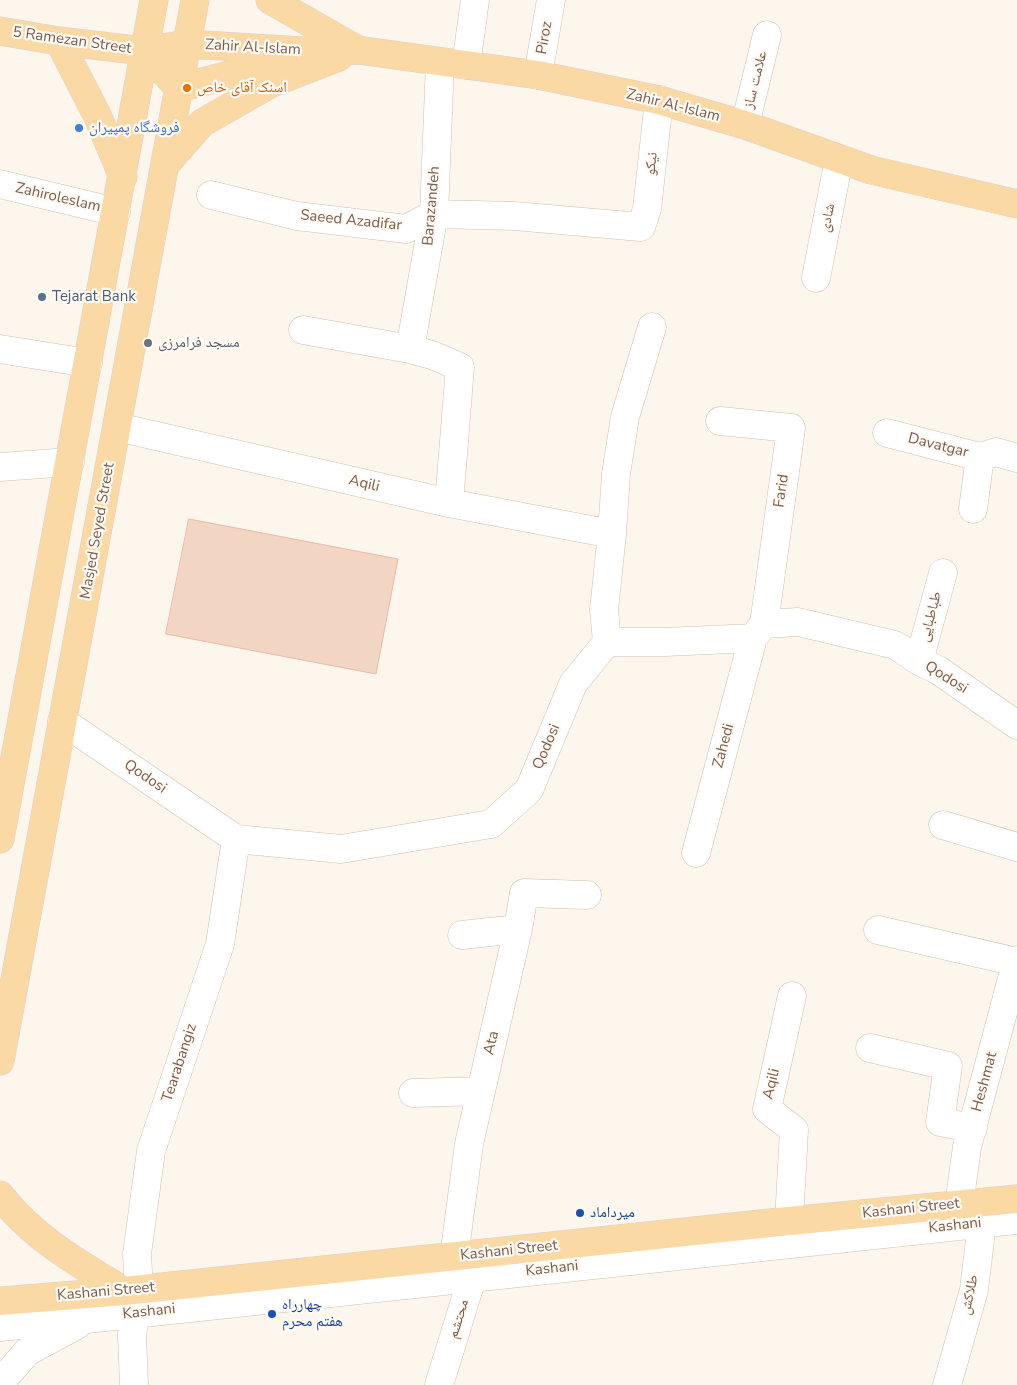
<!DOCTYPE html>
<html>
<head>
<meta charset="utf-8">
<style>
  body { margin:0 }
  canvas { display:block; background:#fdf6ec }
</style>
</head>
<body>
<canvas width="1017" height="1385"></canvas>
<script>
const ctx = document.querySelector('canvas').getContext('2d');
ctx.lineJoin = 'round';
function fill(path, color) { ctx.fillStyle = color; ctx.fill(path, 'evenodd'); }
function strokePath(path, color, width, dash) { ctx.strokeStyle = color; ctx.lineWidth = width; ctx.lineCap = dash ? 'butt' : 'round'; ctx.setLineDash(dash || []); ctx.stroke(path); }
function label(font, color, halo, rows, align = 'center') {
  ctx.font = font + ' "Nunito Sans","Noto Naskh Arabic",sans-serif'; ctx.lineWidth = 4.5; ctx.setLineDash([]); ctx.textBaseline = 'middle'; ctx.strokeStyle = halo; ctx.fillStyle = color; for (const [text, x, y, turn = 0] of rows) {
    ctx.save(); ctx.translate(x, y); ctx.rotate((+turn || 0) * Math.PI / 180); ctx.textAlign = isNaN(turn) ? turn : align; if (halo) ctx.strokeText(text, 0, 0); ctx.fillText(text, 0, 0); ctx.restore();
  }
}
const building = new Path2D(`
  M189,519L398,559L376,674L166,634Z`);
fill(building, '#f3d5c3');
strokePath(building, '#e6bba3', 1);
const minor = new Path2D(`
  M466,65L475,0
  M538,75L551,0
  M745,125L767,35
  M0,184L116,212
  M211,195L297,216L406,229L434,214L514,216L641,227L647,209L659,100
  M816,278L839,159
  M303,330L410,349L432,355L460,367L449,503
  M0,349L88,363
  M410,349L434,214L440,62
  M720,421L791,428L764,624
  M117,427L449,503L612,534
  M887,433L980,457L996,452L1017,458
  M0,467L70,462
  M973,509L980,457
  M607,642L604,610L612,534L616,474L625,417L652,327
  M919,661L943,573
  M62,721L236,839L341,849L491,824L529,790L573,684L607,642H665L753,638L764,624L798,622L895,645L919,661L938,670L1017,725
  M943,825L1017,847
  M696,853L753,638
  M878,930L1017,962
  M462,935L518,929
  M870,1048L948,1066L940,1122L973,1128
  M413,1093L481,1091
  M959,1205L967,1147L1017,960
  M789,1221L794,1130L767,1109L792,996
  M454,1257L469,1144L518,929L524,893L587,895
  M0,1327L87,1319L1017,1220
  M0,1383L27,1352L77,1325
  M134,1385L132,1335L139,1290L137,1254L151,1151L220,944L236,839
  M439,1385L477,1262
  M947,1385L974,1290L984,1206`);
const major = new Path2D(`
  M270,0L358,50
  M0,31L59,41L144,51L187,44L319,52L358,50L538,75L659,100L745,125L871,170L1017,204
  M59,41L98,117L123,177
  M144,51L179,88L294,58
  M165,165L202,123L272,83L339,57
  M0,839L154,0
  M0,1061L195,0
  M0,1195C32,1237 79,1264 124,1291
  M0,1301L124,1291L789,1221L1017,1199`);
strokePath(minor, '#d1beb0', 29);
strokePath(major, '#dad1cd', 29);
strokePath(minor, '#fff', 28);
strokePath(major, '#fbd9a5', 28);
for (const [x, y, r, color] of [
  [187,88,5,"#e8710a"],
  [79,128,5,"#3f7fe0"],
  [42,297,5,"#5c6f8a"],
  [148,343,5,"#6b7280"],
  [580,1213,5,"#1a4fb4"],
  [272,1314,5,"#1a4fb4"]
]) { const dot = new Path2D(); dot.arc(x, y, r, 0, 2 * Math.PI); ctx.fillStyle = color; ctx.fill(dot); strokePath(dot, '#fffaf3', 2); }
label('15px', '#7a5c4d', '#fffaf3', [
  ["Piroz",545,38,-80],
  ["5 Ramezan Street",72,41,8],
  ["Zahir Al-Islam",253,48,3],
  ["علامت ساز",756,80,-76],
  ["Zahir Al-Islam",673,106,14],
  ["نیکو",652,164,-84],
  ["Zahiroleslam",58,198,13],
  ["Barazandeh",432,206,-85],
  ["شادی",828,218,-79],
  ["Saeed Azadifar",351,221,6],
  ["Davatgar",938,446,14],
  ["Aqili",364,484,13],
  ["Farid",782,491,-82],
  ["Masjed Seyed Street",98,531,-80],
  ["طباطبایی",931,617,-75],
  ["Qodosi",946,678,32],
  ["Zahedi",724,746,-75],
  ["Qodosi",547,747,-67],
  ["Qodosi",145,777,34],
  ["Ata",492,1043,-77],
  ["Tearabangiz",180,1063,-72],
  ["Heshmat",985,1082,-75],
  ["Aqili",772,1084,-77],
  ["Kashani Street",911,1209,-6],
  ["Kashani",955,1226,-6],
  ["Kashani Street",509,1251,-6],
  ["Kashani",552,1269,-6],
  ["Kashani Street",106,1292,-5],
  ["طلاکش",970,1295,-78],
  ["Kashani",149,1312,-6],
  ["محتشم",459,1319,-73]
]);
label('15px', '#c56008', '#fffaf3', [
  ["اسنک آقای خاص",197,88]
], 'left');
label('15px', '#366cbe', '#fffaf3', [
  ["فروشگاه پمپیران",89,128]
], 'left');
label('15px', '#4e5e75', '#fffaf3', [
  ["Tejarat Bank",52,297]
], 'left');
label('15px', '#5b616d', '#fffaf3', [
  ["مسجد فرامرزی",158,343]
], 'left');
label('15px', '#164399', '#fffaf3', [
  ["میرداماد",590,1213],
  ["چهارراه",282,1305],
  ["هفتم محرم",282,1322]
], 'left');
</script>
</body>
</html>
